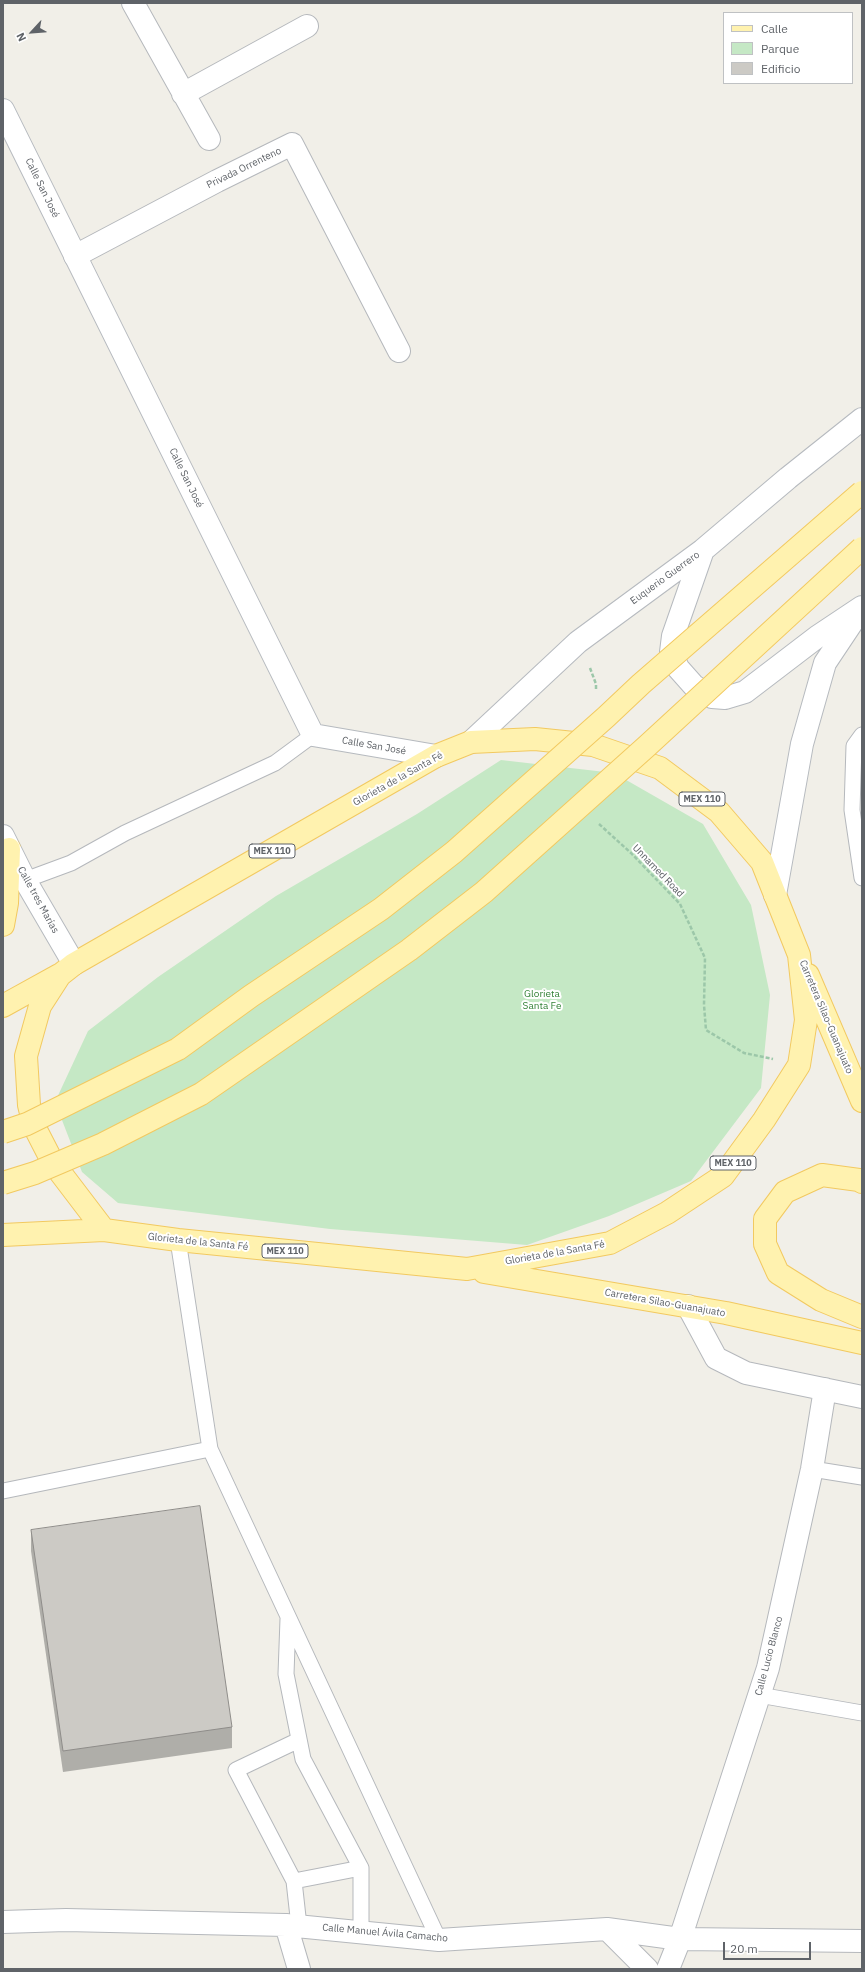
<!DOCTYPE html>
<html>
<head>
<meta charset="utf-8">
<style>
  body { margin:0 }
  #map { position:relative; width:865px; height:1972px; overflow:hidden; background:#f1efe8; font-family:"IBM Plex Sans",sans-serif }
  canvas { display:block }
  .frame { position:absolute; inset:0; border:4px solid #5f6368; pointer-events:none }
  .legend { position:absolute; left:723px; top:12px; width:130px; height:72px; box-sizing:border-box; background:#fff; border:1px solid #bfc1c3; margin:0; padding:5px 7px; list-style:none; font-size:12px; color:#5f6368 }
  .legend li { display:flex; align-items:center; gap:8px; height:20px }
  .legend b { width:20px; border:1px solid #bfc1c3 }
  .north { position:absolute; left:12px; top:12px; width:40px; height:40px; -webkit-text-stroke:3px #fff; paint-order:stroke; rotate:244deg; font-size:11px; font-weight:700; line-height:16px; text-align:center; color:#5f6368 }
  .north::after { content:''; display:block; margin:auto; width:14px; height:18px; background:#5f6368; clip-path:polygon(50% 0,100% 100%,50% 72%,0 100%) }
  .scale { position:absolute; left:723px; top:1942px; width:88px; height:18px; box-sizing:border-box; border:2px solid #5f6368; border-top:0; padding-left:5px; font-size:12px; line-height:14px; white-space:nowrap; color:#5f6368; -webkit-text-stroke:3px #fff; paint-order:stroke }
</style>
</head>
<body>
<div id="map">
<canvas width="865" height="1972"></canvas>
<div class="frame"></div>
<ul class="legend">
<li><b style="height:5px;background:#fff2af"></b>Calle</li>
<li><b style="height:11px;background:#c5e8c5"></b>Parque</li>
<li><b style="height:11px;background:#cccac5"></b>Edificio</li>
</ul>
<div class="north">N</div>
<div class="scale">20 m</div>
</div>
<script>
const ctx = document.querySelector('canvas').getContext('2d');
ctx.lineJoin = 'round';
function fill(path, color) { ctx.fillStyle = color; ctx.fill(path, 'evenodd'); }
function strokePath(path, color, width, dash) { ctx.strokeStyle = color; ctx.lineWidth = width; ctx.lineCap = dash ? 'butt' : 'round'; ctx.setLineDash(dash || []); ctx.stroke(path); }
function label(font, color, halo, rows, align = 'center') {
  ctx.font = font + ' "IBM Plex Sans",sans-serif'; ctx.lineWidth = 4; ctx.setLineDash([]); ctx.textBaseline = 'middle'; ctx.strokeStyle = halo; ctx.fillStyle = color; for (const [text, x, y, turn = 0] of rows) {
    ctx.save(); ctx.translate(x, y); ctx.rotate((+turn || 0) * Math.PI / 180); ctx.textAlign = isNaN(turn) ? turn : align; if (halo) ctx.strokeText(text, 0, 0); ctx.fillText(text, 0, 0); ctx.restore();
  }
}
fill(new Path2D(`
  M501,760L614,773L703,824L751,905L770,995L761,1088L691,1181L609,1216L527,1245L330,1229L118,1203L82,1172L55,1102L88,1031L158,977L276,896L417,814Z`), '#c5e8c5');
const service = new Path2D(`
  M862,735L854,746L852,810L862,878
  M25,880L71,863L125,833L275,763L313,735
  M210,1449L439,1940
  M812,1469L862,1477
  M3,1491L210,1449L178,1240
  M288,1619L286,1674L303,1759L361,1868V1932
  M759,1695L862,1713
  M299,1740L236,1770L294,1881L299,1926
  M294,1881L361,1868`);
const minor = new Path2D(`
  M133,3L209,139
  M183,94L307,26
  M75,256L217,181L292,144L399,351
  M688,1306L716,1358L746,1373L862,1397
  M3,1922L66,1920L286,1925L439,1940L607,1929L680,1939L862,1941
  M286,1925L299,1969
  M607,1929L647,1969
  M668,1969L680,1939L768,1668L812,1469L825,1389`);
const secondary = new Path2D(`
  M3,110L313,735L436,756
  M703,550L673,636L671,652L678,668L694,686L712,697L725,698L745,692L817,637L862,607
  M471,742L578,642L703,550L788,478L862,419
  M3,836L25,880L74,964
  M775,895L802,744L825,663L857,615`);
const primary = new Path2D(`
  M3,925L7,903L9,849
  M808,975L862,1101
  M3,1006L59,975
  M862,1182L859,1180L822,1175L785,1192L765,1219V1244L778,1273L821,1300L862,1317
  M3,1235L104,1230L178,1240L467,1269L610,1243L667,1213L723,1176L764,1120L799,1065L806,1020L799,955L762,862L719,812L660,768L593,745L535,739L471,742L436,756L74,964L60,975L40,1006L26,1056L29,1105L34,1126L53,1163L104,1230
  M484,1272L726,1313L862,1343`);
strokePath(service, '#b5b8bc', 17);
strokePath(minor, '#b5b8bc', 24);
strokePath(secondary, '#b6babf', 24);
strokePath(primary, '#f2c960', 24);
strokePath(new Path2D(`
  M590,668L596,684V690
  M599,824L631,853L680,904L705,958L704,1005L706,1030L744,1053L773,1059`), '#9cc7a9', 2.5, [4, 2]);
strokePath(service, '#fff', 15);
strokePath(minor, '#fff', 22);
strokePath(secondary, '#fff', 22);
strokePath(primary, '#fff2af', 22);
const primaryBridge = new Path2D(`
  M3,1132L27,1124L178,1049L251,996L381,909L454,852L606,717L641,684L862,492
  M3,1183L35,1173L103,1144L201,1094L409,950L484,892L647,746L862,548`);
strokePath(primaryBridge, '#f2c960', 24, []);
strokePath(primaryBridge, '#fff2af', 22);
fill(new Path2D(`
  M31,1530L232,1727V1748L63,1772L31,1551Z`), '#afaea9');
const building = new Path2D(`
  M200,1506L232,1727L63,1751L31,1530Z`);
fill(building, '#cccac5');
strokePath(building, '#8f8d8a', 1);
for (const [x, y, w] of [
  [702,799,46],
  [272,851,46],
  [733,1163,46],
  [285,1251,46]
]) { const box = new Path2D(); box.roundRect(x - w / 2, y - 7, w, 14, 3); ctx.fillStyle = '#fff'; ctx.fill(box); strokePath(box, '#5f6368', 1); }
label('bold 9px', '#5f6368', null, [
  ["MEX 110",702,799],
  ["MEX 110",272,851],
  ["MEX 110",733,1163],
  ["MEX 110",285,1251]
]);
label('10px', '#5f6368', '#fff', [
  ["Privada Orrenteno",244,168,-26],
  ["Calle San José",42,188,64],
  ["Calle San José",186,478,64],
  ["Euquerio Guerrero",665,578,-36],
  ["Calle San José",374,746,10],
  ["Glorieta de la Santa Fé",398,779,-29],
  ["Unnamed Road",658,871,46],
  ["Calle tres Marías",38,900,61],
  ["Carretera Silao-Guanajuato",826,1017,67],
  ["Glorieta de la Santa Fé",198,1242,6],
  ["Glorieta de la Santa Fé",555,1253,-10],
  ["Carretera Silao-Guanajuato",665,1303,10],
  ["Calle Lucio Blanco",769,1656,-75],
  ["Calle Manuel Ávila Camacho",385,1933,5]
]);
label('10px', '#348238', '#fff', [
  ["Glorieta",542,994],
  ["Santa Fe",542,1006]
]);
</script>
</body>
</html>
